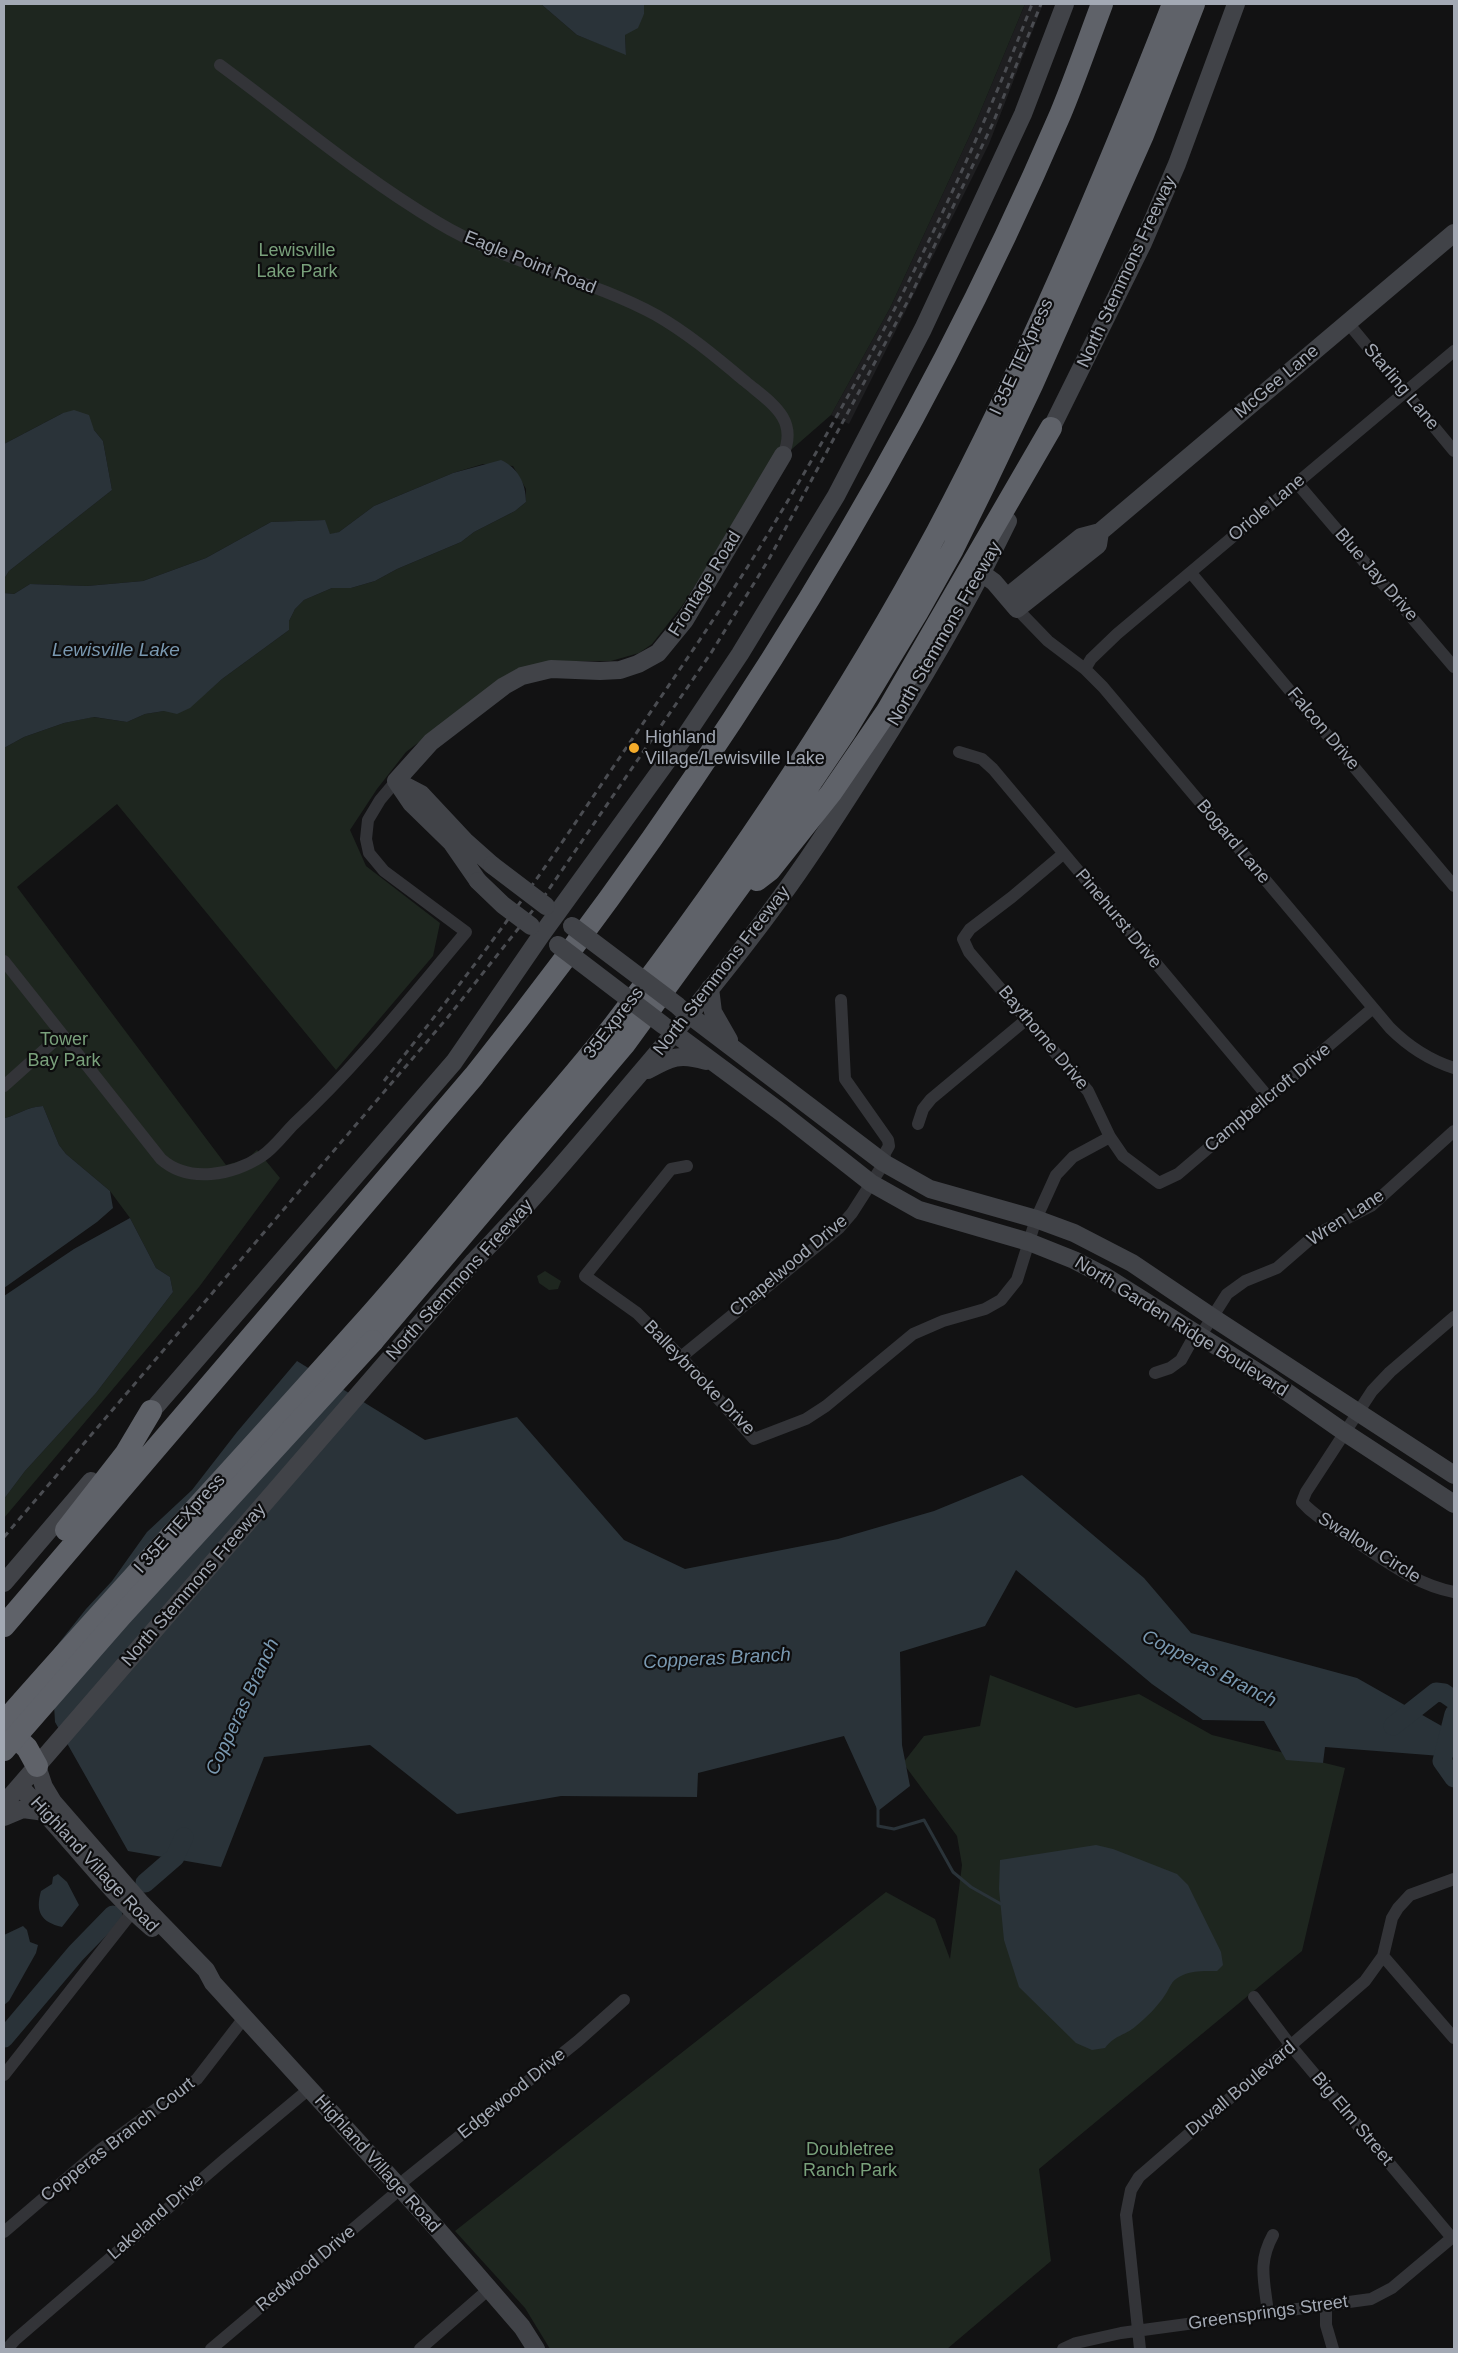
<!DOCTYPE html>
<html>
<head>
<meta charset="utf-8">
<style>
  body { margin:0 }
  #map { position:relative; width:1458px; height:2353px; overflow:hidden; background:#121213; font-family:Helvetica,sans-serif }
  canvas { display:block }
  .frame { position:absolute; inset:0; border:5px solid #a3a9b4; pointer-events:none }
</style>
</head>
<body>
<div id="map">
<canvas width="1458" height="2353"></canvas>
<div class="frame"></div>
</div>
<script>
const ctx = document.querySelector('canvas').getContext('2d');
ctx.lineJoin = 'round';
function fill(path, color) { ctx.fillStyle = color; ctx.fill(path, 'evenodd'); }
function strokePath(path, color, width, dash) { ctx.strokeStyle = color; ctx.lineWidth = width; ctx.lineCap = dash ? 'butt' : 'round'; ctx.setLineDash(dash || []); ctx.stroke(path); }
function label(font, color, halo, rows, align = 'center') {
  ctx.font = font + ' Helvetica,sans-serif'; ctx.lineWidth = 4.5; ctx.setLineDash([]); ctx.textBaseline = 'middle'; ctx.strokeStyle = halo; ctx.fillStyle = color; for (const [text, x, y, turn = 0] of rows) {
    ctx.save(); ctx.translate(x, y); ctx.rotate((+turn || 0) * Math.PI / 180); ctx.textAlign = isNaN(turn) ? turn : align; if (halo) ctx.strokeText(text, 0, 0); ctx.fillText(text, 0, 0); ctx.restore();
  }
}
fill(new Path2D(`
  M1025,4H1043L989,144L849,424L831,415L890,308L976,122Z`), '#1e1e20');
fill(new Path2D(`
  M4,4H541L577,35L626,54L625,35L644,14V4H1025L976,122L890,308L831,415L769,469L682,606L652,644L639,653L611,661H551L505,676L406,752L377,789L350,830L366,866L440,923L433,956L336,1070L117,804L17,887L226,1165L247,1159L257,1150L280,1178L199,1287L4,1518V1499L25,1471L96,1393L173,1292L170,1277L156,1268L130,1218L110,1191L66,1154L59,1145L43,1106C26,1107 20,1114 5,1118L4,1122V748L24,737L64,723L93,717L127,722L145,714L164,711L206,693L222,679L289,630V621L295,609L304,600L332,588H351L375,581L397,569L461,542L474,532L515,511L526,502V489L513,466L483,464L453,473L374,506L339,532L330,535L324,520L271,522L206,558L143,581L87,586L30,584L14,594L4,593V579L9,571L112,490L103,441L94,430L63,413L4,444Z
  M545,1271L561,1281L558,1289L549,1290L539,1283L537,1276Z
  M990,1675L1076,1708L1139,1694L1212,1735L1345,1768L1302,1951L1039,2169L1051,2261L947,2349H550L525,2308L455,2231L886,1892L935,1919L950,1959L962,1865L957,1836L903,1763L924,1736L980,1726Z`), '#1e261f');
fill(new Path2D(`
  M541,4H644V14L638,28L625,35L626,55L577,35Z
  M74,410L89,415L94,430L103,441L112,490L9,571L4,579V444L63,413Z
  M501,460C518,468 526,483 526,502L515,511L474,532L461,542L397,569L375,581L351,588H332L304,600L295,609L289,621V630L222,679L190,708L177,714L164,711L145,714L127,722L94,717L64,723L24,737L4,748V593L14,594L30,584L87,586L143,581L206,558L271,522L325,520L330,534L339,532L374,506L453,473Z
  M43,1106L59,1145L66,1154L110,1191L113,1208L97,1222L4,1288V1122L5,1118C20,1114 26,1107 43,1106Z
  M130,1218L156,1268L170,1277L173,1292L96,1393L25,1471L4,1499V1296L74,1249Z
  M297,1361L425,1440L517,1417L624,1540L685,1569L838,1539L934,1511L1022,1475L1144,1578L1191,1633L1357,1678L1454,1733V1757L1325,1747L1323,1763L1286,1760L1264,1721L1203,1720L1152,1684L1016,1570L985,1626L900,1652L902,1745L910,1786L878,1811L844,1736L698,1773L697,1797L561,1796L457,1814L370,1745L264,1757L221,1867L128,1851L55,1722L51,1653L86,1609L112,1581L147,1532L192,1490L237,1432Z
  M1096,1845L1113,1849L1177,1874L1188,1885L1221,1952L1223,1965L1217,1971C1204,1971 1191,1970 1179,1977C1171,1981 1170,1988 1165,1995C1158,2006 1146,2018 1136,2026C1123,2037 1116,2034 1105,2048L1092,2050L1076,2043L1019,1987L1004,1940L999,1889L1000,1860Z
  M58,1874L67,1882L79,1905L62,1927C41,1922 35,1912 41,1891L52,1884L53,1877Z
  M23,1926L27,1930L30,1942L38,1945L36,1953L9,2001L4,2005V1935Z`), '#2a3339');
strokePath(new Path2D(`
  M878,1807V1826L894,1829L924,1820L953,1872L971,1887L1001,1904`), '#2a3339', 3);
strokePath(new Path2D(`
  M1454,1714L1442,1761L1454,1778
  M1393,1726L1436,1692L1444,1693L1454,1700
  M145,1883L175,1857L184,1837
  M4,2038L76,1953L113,1915`), '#2a3339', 19);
strokePath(new Path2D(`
  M220,65C292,118 360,176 437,222C506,264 586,277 656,315C689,334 717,358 746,382C771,403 799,419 783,455
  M1348,323L1454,451
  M1297,483L1454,667
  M1191,573L1454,886
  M1017,609L1048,641L1085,669L1103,687L1390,1028C1409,1047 1429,1060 1454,1068
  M1085,669L1091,659L1117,634L1454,351
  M959,752L982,759L993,769L1269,1098
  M1063,854L1012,897L970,929L963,939L969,952L1088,1091L1110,1137L1123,1156L1159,1183L1178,1174L1373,1008
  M4,961L161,1159C189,1184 233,1175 262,1156C274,1148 284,1134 294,1124C357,1066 411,997 466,932L384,871L369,853L366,839L368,820L380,800L396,781
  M4,1086L62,1034
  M918,1124L923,1109L931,1099L1027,1019
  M687,1166L671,1169L585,1276L637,1313L681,1357L754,1439L806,1419L826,1406L913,1334L943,1321L985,1309L1001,1300L1017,1280L1036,1219L1056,1175L1073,1157L1110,1137
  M1454,1317L1390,1372L1372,1391L1306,1492L1302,1502C1315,1517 1333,1526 1349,1537C1382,1558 1415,1585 1454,1592
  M681,1357L839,1228L852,1213L884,1163L885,1153L889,1146L888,1140L845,1079L841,1000
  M1155,1373L1170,1368L1181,1360L1191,1342L1201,1335L1227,1294L1245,1281L1277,1268L1315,1235L1371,1206L1454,1131
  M1383,1956L1454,2038
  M1254,1997L1291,2046L1452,2238
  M4,2075L137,1906
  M4,2232L101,2149L197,2079L244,2018
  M1326,2306V2325L1333,2349
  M1268,2314C1265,2282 1257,2264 1273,2235
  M7,2349L15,2340L224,2160L309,2089
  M211,2349L392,2196L406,2179L578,2041L624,2000
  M420,2349L489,2289
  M1063,2349L1076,2343L1121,2333L1371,2299L1392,2288L1454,2236
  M1140,2349L1126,2215L1131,2190L1139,2177L1365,1981L1383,1956L1392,1918L1398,1908L1410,1895L1454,1879`), '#333438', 12);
strokePath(new Path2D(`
  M1046,439L1143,243L1177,164L1236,4
  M983,574L994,582L1017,609L1098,545L1100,532
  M1007,597L1081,537L1100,532L1454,233
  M396,781L431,742L504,686L522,676L551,669L600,671L620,670L638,664L658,653L685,620L783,455
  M396,781L411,803L451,842L478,881
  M398,782L421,794L465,841L492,865
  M710,988L713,1012L729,1040
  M680,1008L884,1163L930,1189L1036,1219L1074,1233L1132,1263L1212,1317L1454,1475
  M666,1027L782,1113L871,1183L919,1210L1029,1242L1074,1260L1105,1276L1267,1378L1344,1432L1454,1504
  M648,1070C671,1057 680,1053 706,1061
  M143,1421L454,1062L542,934L686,735L740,654L836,496L923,329L1023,114L1065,4
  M4,1583L91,1481
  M37,1766L44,1787L53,1802L140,1902L206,1970L213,1983L432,2223L522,2327L536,2349
  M20,1787C66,1832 103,1886 152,1928
  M4,1804L474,1261C527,1207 575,1150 624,1092C684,1022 745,949 798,873C831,826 861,778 891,730C933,662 973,593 1008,521
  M4,1817L23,1809L45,1812`), '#414348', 18);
strokePath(new Path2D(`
  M757,880L770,870L831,793L887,711L1051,428
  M373,1341L624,1045L760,858L845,732L917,613L953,549L985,484L1032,385L1143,135L1194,4
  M66,1530L126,1453L151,1411
  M4,1626L474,1076C709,781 911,462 1060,115C1075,79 1088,41 1102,4
  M4,1722C120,1590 239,1462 356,1331C408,1274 457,1213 506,1154C542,1111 580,1069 614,1025C733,870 844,705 937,532C1027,362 1103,183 1173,4
  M4,1726L27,1748L37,1766`), '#5f6269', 22);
strokePath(new Path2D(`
  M384,1081C435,1016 486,952 533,884C567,836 600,786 633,738C677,673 722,609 763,542C868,370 960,192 1032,4
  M4,1537L448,1017L545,895L711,653L769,559L910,297L993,123L1041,4`), '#4a4c51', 3, [6, 5]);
strokePath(new Path2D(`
  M492,865L546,906
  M478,881L503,905L531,926
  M572,926L678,1006
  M558,945L663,1025`), '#414348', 18);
strokePath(new Path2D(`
  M4,1750L122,1615L373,1341`), '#5f6269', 22);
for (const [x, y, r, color] of [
  [634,748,6,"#f3ab2a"]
]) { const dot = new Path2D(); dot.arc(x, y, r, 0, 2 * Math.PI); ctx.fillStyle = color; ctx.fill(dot); strokePath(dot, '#0d0d0e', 2); }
label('18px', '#79a07b', '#0d0d0e', [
  ["Lewisville",297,251],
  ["Lake Park",297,272],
  ["Tower",64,1040],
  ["Bay Park",64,1061],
  ["Doubletree",850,2150],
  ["Ranch Park",850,2171]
]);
label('18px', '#a3a9b4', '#0d0d0e', [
  ["Eagle Point Road",530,263,22],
  ["North Stemmons Freeway",1127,272,-65],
  ["I 35E TEXpress",1022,357,-65],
  ["McGee Lane",1277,382,-40],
  ["Starling Lane",1401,387,50],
  ["Oriole Lane",1267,508,-40],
  ["Blue Jay Drive",1376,575,49],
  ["Frontage Road",705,584,-58],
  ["North Stemmons Freeway",945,634,-60],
  ["Falcon Drive",1323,729,50],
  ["Bogard Lane",1233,842,50],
  ["Pinehurst Drive",1118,919,50],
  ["North Stemmons Freeway",722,971,-52],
  ["35Express",614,1023,-52],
  ["Baythorne Drive",1043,1038,50],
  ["Campbellcroft Drive",1268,1098,-40],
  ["Wren Lane",1346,1218,-33],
  ["Chapelwood Drive",789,1266,-40],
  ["North Stemmons Freeway",460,1280,-48],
  ["North Garden Ridge Boulevard",1181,1327,32],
  ["Balleybrooke Drive",699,1378,46],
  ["I 35E TEXpress",180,1524,-48],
  ["Swallow Circle",1369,1548,32],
  ["North Stemmons Freeway",194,1585,-49],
  ["Highland Village Road",94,1865,47],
  ["Duvall Boulevard",1241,2089,-40],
  ["Edgewood Drive",512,2094,-39],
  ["Big Elm Street",1352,2119,50],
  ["Copperas Branch Court",118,2140,-38],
  ["Highland Village Road",377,2164,48],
  ["Lakeland Drive",156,2217,-41],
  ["Redwood Drive",306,2269,-40],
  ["Greensprings Street",1268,2313,-8]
]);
label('18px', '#a3a9b4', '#0d0d0e', [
  ["Highland",645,738],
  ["Village/Lewisville Lake",645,759]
], 'left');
label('italic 19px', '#7998b0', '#0d0d0e', [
  ["Lewisville Lake",116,651],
  ["Copperas Branch",717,1659,-3],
  ["Copperas Branch",1209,1669,27],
  ["Copperas Branch",243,1707,-65]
]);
</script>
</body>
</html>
